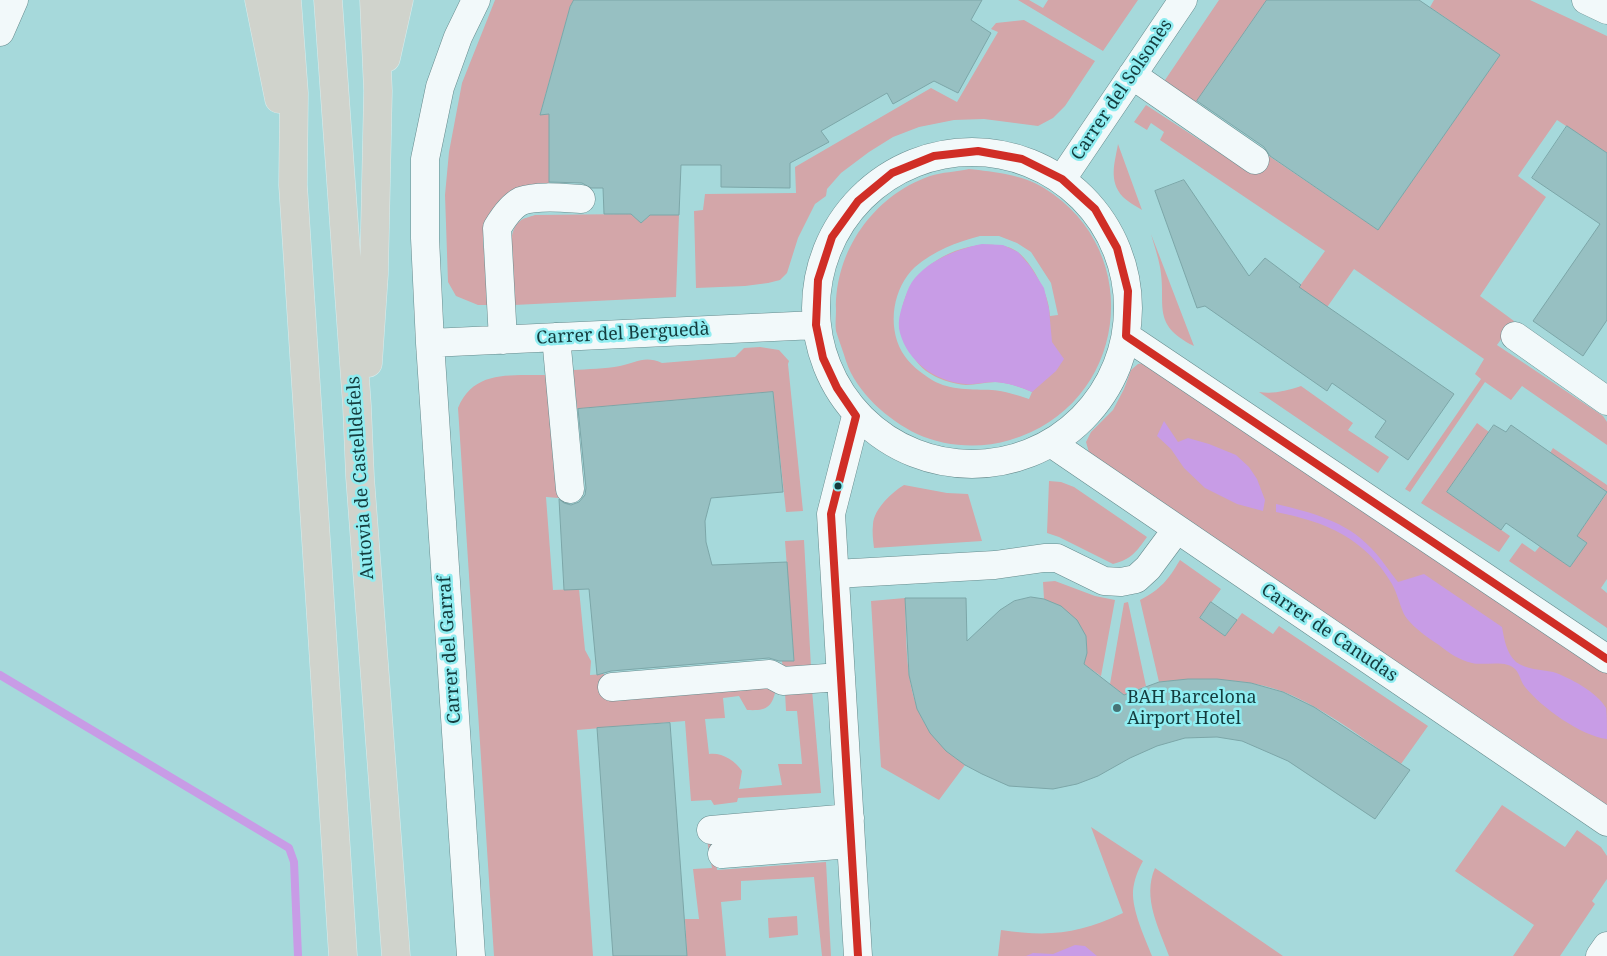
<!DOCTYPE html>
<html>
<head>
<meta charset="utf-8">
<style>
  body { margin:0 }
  canvas { display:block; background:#a6d9db }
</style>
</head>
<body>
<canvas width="1607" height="956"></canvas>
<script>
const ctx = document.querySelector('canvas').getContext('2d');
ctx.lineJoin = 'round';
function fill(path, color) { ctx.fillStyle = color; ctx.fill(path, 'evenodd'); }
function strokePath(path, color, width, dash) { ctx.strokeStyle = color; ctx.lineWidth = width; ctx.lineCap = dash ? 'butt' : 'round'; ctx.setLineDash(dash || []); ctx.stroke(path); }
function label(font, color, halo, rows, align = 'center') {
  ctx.font = font + ' "Noto Serif",serif'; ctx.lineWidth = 5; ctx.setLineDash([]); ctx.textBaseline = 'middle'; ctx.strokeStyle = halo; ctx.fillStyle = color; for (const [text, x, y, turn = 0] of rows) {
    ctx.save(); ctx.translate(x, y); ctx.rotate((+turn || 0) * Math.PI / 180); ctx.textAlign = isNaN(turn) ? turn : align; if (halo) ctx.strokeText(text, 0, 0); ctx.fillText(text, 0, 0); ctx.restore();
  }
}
fill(new Path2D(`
  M495,0H574L570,7L540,114H549V187L506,195L497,203L488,219L483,240L489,305H478L456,296L448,282L445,195L449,152L462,83Z
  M1018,0H1029L1043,8L1048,0H1138L1103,51Z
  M1219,0H1267L1195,104L1163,83Z
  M1434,0H1530L1607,36V153L1557,120L1518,176L1546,197L1480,296L1514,321L1497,345L1603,416L1607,422V445L1522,386L1511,400L1485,382L1410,492L1405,489L1481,379L1475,374L1484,359L1354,269L1292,357L1263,337L1325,251L1160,140L1164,132L1151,123L1147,130L1134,122L1146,105L1252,174L1266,154L1378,230L1500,55L1430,7Z
  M1024,20L1095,61L1065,106L1053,118L1038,126L984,119L954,120L919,127L893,137L869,152L841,173L827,189L826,196L815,204L798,238L787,273L780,280L768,283L745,286L696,288L694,211L703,210L705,194L796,193L795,167L931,88L957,102L998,32L991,29L996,23Z
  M1118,144L1142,210C1136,206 1128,202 1123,197C1108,181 1115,162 1118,144Z
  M969,169C995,172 1021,174 1044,188C1148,252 1127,406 1010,440C980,449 946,447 917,434C888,420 856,392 846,361C843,351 839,341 836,331C835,325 836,317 836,310C835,251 873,196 930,176C942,172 956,172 969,169ZM980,236H999L1017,243L1031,252L1051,283L1058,315L1050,316C1049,300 1043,287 1035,273C1031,266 1025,258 1019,253C1012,247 1002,245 994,245C956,243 916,265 904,301C899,318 898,328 906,344C911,354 917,364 926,371C937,379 953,384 966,385C976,385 986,382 996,382C1009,383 1021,387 1032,392L1029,399C1017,395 1005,391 992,390C972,389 951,391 932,380C921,373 909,364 902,352C887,325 893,288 915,267C934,251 956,242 980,236Z
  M631,214L641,223L650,215H679L676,297L514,305C513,285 503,233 520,221C523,218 530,217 535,215Z
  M1151,234L1194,346C1150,324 1167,305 1160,267C1158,256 1154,245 1151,234Z
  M760,347L779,350L789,361L788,364L803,511L786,512L773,392L577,409L573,370C588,369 605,369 620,366C636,363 644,355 662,363L735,357L744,348Z
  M1148,362L1607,670V806L1090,456L1086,442L1091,432L1113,410L1124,389L1131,370L1138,364Z
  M548,375L559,498L546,497L553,590L579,589L585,650L591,661L590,675L604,674L607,700L738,689V685L776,689C772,708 766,711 747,710L739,696L723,698L725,718L705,719L709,754C721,752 735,760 742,771L739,789L782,785L778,764H802L797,711H786L785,692L812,690L821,793L738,798L737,802L714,805L711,800L691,801L685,721L577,730L593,956H494L458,408C474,369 512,376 548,375Z
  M1301,386L1353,423L1348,430L1389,457L1378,473L1259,392C1274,394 1286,391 1301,386Z
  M1477,423L1489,432L1447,492L1510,536L1499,552L1421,503Z
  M1553,448L1607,485V492L1550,453Z
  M1049,481L1061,482L1074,487L1147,537C1136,552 1132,559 1113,564L1059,537L1047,533Z
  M904,485L947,493L968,494L982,541L874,548C873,540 872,532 873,524C874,509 892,492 904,485Z
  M1607,493V579L1601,588L1607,593V628L1509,561L1522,543L1535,552L1540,546L1570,567L1587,543L1577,536Z
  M804,540L811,667L783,669L782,661H794L785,541Z
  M1180,560L1221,589L1200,618L1225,636L1242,613L1273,634L1279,626L1428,726L1401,764C1363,739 1326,709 1284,692C1244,677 1201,678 1159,682L1140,600C1161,589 1168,580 1180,560Z
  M1055,581L1095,596L1115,600L1101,676L1084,664L1087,653L1086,636L1044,599L1043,582Z
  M905,598C907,642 903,696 931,733C940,746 952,756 965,765L939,800L881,767L871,601Z
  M1128,602L1146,686L1124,695L1110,684L1124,603Z
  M1502,805L1565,847L1577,830L1601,847L1607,856V879L1592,901L1595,904L1560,956H1513L1534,925L1455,871Z
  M1091,827L1143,861C1138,870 1134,880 1133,891C1132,911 1145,938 1152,956H998L1001,930C1049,937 1079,934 1123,913Z
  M707,841H714L717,870L826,862L831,956H822L814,877L741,881V900L721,902L726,956H687L685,919H699L693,869L712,868Z
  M1155,868L1283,956H1169C1159,928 1142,898 1155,868Z
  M797,916L798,935L769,938L768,918Z`), '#d3a6a9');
fill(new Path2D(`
  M982,244L1003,245L1018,252L1030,266L1044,288L1049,309L1052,342L1064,359L1056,371L1032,392C1021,387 1008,383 995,382C985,382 975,385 965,384C935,381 908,362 900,333C896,320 903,304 907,292C917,264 956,249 982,244Z
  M1164,421L1178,442L1188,438L1209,444L1236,455L1249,467L1257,479L1265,500L1263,511L1237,504L1205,488L1184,468L1171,449L1157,436Z
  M1276,504C1310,512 1346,521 1371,548C1381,558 1389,571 1398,582L1424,574L1502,627C1504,638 1506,653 1516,662C1525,669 1542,670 1553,672C1569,677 1598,693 1606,708C1607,715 1607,730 1607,739C1581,736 1541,707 1525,687C1521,682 1520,675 1516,670C1507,659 1485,666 1472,663C1459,660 1449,653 1439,645C1428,638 1407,623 1403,612C1399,602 1397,593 1392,584C1365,538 1326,522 1276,512Z
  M1075,945L1085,946L1097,956H1026L1033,953L1053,954Z`), '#c89ce6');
strokePath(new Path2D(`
  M0,675L289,848L294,862L298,956`), '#c89ce6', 8);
const building = new Path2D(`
  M574,0H982L971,20L991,33L958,93L934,81L893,104L887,93L821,131L829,142L790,163V188L721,187V165H681L679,215H650L641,223L631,214H604L603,188H591L582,183L549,182V114L540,115L570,7Z
  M1267,0H1419L1500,55L1378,230L1270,156L1264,147L1197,101Z
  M1567,126L1607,153V320L1583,356L1533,321L1600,224L1532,178Z
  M1184,180L1249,276L1265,258L1301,285L1299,287L1454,394L1408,460L1375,437L1386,421L1332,383L1327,391L1205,306L1197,308L1155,191Z
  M773,392L783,492L711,498L705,521L706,542L712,565L787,562L794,661H779L769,658L611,671L597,675L589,589L564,590L559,499L564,503L571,505L579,502L585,495L586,488L578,409Z
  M1494,425L1506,432L1511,425L1607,492L1577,536L1587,543L1570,567L1506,523L1501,530L1447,492Z
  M1031,597L1044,599L1061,606L1077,620L1086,636L1087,653L1084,664L1124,695L1159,682L1188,679H1217L1251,683L1283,692L1314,707L1410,770L1375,819L1288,761L1242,741L1217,737L1185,738L1157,746L1130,758L1098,776L1077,784L1053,789L1009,786L982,774L965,765L946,751L930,733L917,709L909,675L905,598H966L967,641L1000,610L1014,601Z
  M1211,602L1237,620L1225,636L1200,618Z
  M670,723L687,956H613L597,728Z`);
fill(building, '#97c0c2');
strokePath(building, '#7ca6a8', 1);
const minor = new Path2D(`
  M1586,0L1607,10
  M0,32L14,0
  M1132,75L1255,160
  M816 308a156 156 0 1 1 312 0a156 156 0 1 1-312 0Z
  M1062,179L1183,0
  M1126,336L1607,659
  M1515,336L1607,401
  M556,337L570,489
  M503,340L497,228C503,218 511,206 521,201C538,195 564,198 581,199
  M430,343L816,325
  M856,416L831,514L858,956
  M1051,443L1607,822
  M835,574L995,565L1044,558H1057L1104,581L1121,582L1136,579L1148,568L1177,529
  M612,687L770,674L783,681L841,677
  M711,830L850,818
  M722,854L851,844
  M471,956L430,343L425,238V159L440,87L458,37L476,0
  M1600,956L1607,946`);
const highway = new Path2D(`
  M259,0L279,99
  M287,0L294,93L293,185L343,956
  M328,0L357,406L360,477L396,956
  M386,58L399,0
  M368,363L374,274L378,91L374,0`);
strokePath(minor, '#668b8d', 29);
strokePath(highway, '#d7eeef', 29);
strokePath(minor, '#f2f9fa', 28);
strokePath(highway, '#d0d3cc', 28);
strokePath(new Path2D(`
  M858,956L831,514L856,416L837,388L823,358L816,325L818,280L832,237L858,201L892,173L934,156L978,151L1022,159L1062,179L1095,209L1117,248L1128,291L1126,336L1607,659`), '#d02e26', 8);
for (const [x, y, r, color] of [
  [838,486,4.5,"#143c3e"],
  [1117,708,5,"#477375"]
]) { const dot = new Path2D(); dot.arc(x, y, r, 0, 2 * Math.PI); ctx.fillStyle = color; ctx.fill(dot); strokePath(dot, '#90edf1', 2); }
label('18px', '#143c3e', '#90edf1', [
  ["Carrer del Solsonès",1122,90,-56],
  ["Carrer del Berguedà",623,334,-3],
  ["Autovia de Castelldefels",361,478,-94],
  ["Carrer de Canudas",1329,633,34],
  ["Carrer del Garraf",450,650,-94]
]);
label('18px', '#143c3e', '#90edf1', [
  ["BAH Barcelona",1127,698],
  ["Airport Hotel",1127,719]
], 'left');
</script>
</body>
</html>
